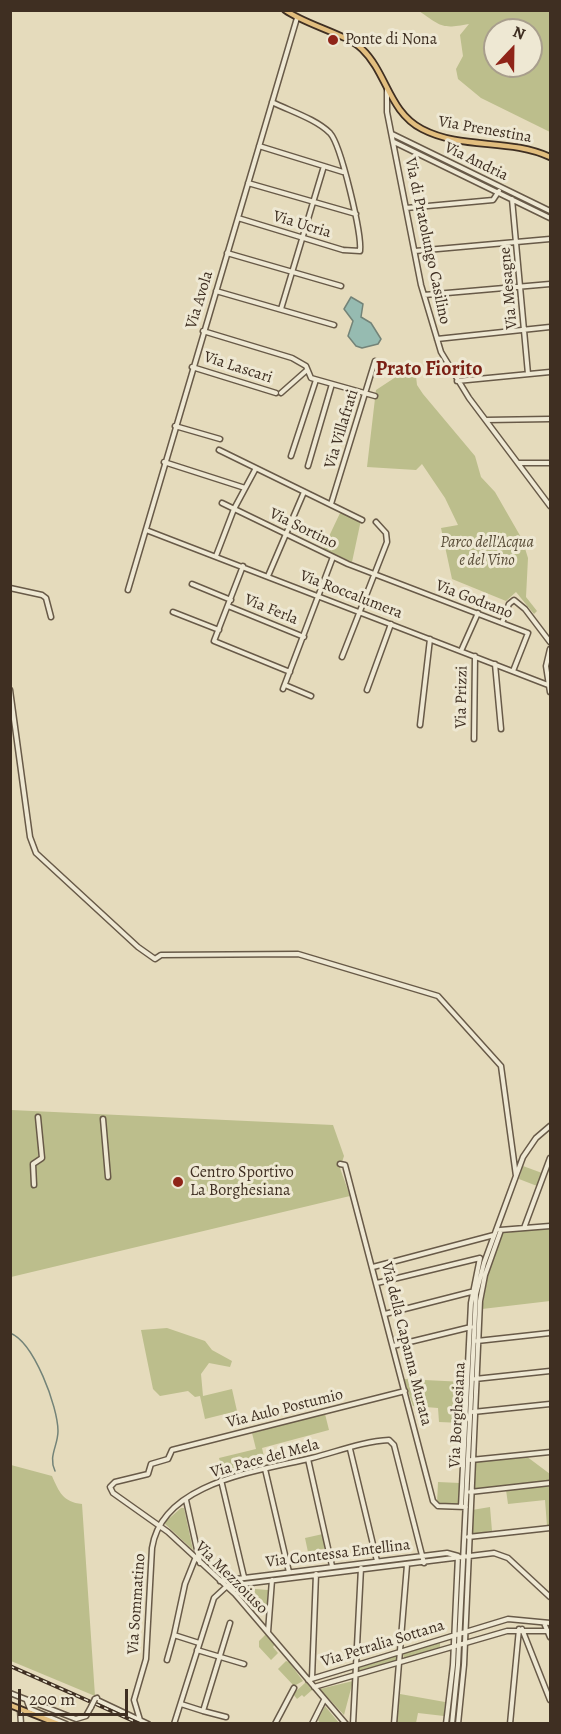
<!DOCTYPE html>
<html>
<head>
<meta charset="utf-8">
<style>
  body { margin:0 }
  #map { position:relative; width:561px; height:1734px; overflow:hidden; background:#e5dbbc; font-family:Alegreya,serif }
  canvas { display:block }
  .frame { position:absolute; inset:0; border:12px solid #3f2f22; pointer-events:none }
  .north { position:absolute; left:483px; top:18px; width:60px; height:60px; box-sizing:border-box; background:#eee8d3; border:2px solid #a89e8c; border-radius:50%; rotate:22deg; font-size:16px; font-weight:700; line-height:24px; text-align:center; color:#3f2f22 }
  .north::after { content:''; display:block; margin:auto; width:21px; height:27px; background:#8f2418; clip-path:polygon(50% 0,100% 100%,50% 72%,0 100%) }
  .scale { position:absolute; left:18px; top:1689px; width:110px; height:27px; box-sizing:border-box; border:3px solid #3f2f22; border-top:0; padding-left:8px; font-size:18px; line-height:21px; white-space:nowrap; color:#3f2f22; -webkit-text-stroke:4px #eee8d3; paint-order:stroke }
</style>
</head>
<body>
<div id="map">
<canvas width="561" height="1734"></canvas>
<div class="frame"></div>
<div class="north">N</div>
<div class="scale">200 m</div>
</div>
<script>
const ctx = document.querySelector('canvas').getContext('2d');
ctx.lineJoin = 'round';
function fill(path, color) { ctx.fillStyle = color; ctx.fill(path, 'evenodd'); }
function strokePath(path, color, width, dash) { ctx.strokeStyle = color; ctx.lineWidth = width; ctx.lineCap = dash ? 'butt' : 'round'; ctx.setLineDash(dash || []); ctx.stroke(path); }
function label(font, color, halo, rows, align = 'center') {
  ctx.font = font + ' Alegreya,serif'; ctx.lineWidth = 6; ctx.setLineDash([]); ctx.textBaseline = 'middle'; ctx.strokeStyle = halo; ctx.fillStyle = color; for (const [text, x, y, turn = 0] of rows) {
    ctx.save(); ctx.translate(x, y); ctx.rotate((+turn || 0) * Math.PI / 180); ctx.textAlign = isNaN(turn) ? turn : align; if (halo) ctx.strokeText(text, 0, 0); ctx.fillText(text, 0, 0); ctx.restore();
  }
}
fill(new Path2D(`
  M419,11H550V132L481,98L458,79L456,69L463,56L460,35L469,24C442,29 442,27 419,11ZM495,30H531V66H495Z
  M396,137L488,181L486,184Z
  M405,371L416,376L417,385L423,394L475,456L481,477L495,492L522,539L528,558L526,597L537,611L534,614L516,592L506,601L452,579L441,528L458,525L445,498L422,464L416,470L367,467L376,390Z
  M341,511L361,520L352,562L323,549Z
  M11,1110L333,1125L344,1156L340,1168L350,1196L11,1277Z
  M523,1166L542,1173L537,1186L519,1179Z
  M550,1228V1301L482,1309L488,1275L503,1233Z
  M167,1328L205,1341L212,1350L232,1361L230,1367L209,1363L201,1374L203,1396L232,1389L237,1411L205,1419L200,1396L195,1397L188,1391L160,1396L153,1389L141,1330Z
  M404,1379L465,1382L463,1423L439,1422L438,1408L413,1406Z
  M325,1414L329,1430L262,1448L266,1465L224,1476L219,1458L256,1449L252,1433Z
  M526,1456L550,1474V1481L473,1490L475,1462Z
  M11,1465L52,1476C59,1492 63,1502 82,1504L95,1696L11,1661Z
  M438,1482L460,1483L459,1505L437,1504Z
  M550,1486V1525L547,1526L545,1500L508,1504L506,1490Z
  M490,1507L492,1531L471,1534L472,1510Z
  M181,1508H184L193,1550L164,1523Z
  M323,1534L327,1548L308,1552L305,1538Z
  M315,1571L314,1574L228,1583L226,1581Z
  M255,1589L268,1590L267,1607H254Z
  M266,1634L275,1644L273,1647L278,1653L271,1660L259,1647V1641Z
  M440,1642V1648L404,1659L403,1653Z
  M399,1653V1661L359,1673V1666Z
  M286,1661L289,1662L303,1681L294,1686L278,1669Z
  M353,1681L344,1715L320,1689Z
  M306,1682L312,1690L304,1697L302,1695L297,1699L293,1694Z
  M400,1694L445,1702L444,1716L418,1713L416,1723H396Z
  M325,1706L339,1723H320L318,1720Z`), '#bcbe8c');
const water = new Path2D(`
  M351,297L363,304L361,317L371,323L381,339L378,344L362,348L356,346L348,336L353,321L344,309Z`);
fill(water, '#96bbb1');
strokePath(water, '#738378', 1.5);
strokePath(new Path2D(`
  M10,1333C34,1342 58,1407 58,1431C58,1446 48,1456 55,1471`), '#738378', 1.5);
const minor = new Path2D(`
  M387,90V112L421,285L441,352L469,398L550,506
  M392,134L550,211
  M394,142L550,218
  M259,146L343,172
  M248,183L356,214
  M512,199L528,374
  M406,208L493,200L499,191
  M238,218L343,250L360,251C362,234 341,145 330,133C316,119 290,111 272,102
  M415,251L550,239
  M227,253L341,286
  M216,291L334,325
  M424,295L550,284
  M281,309L324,166
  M203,331L292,358L306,366L311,378L375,396
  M437,339L550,327
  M192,367L276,393
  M457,381L550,372
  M281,393L307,370
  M486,420L550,419
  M175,426L220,439
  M219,450L362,520
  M291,456L316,380
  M164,462L245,488
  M518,463H550
  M308,466L332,384
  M222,503L348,564L528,633L513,671
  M331,504L375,361
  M146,530L548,685
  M216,556L234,509L256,468
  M243,566L214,641L290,672
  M268,576L304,492
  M192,584L231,600
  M10,588L42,595L46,598L51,617
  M128,590L297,18
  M228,606L304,637
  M173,612L219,630
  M502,623L509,604L514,600L525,609L550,642
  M550,649L546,666L550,692
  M461,651L478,613
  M342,657L387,542L386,533L376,522
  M495,664L501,729
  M285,685L311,696
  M283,689L333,557
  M10,690L30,837L36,853L138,947L155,959L161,955L298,954L438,996L501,1066L516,1176
  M367,690L391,624
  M420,725L430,639
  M474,739L475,656
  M103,1119L108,1177
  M340,1164L345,1165L433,1501L438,1506L466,1507
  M34,1185L33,1164L42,1158L38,1117
  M524,1228L550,1158
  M500,1230L550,1226
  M373,1267L494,1235
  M377,1283L480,1258L471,1303L461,1507
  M385,1314L471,1292
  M477,1341L550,1333
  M393,1346L471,1327
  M475,1379L550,1371
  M473,1412L550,1404
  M350,1449L377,1561
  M308,1459L332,1566
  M471,1460L550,1452
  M265,1469L289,1572
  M221,1480L244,1577
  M470,1492L550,1483
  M186,1500L200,1563
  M468,1537L550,1528
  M195,1559L185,1584L174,1635L199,1643
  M220,1581L447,1553L458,1556
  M544,1623L550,1637
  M522,1629L550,1700
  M268,1632L272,1580
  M197,1650L244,1664
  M167,1660L174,1635
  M312,1678L316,1574
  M308,1680L508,1619L550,1623
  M314,1687L507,1631H550
  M10,1693L76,1719L86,1716L91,1707
  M97,1698L95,1699L148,1724
  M27,1701L30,1709L66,1724
  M181,1704L203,1711L230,1623
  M20,1709L21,1724
  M203,1711L226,1717
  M140,1720L134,1700L146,1659L152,1548C162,1482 259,1471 312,1458C336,1452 364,1441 389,1440L394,1445L424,1563
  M174,1724L214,1598L227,1586L494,1553L508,1558L550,1597
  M275,1724L294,1688
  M312,1724L324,1700
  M346,1724L235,1594L168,1532L113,1493L110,1487L115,1482L148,1474L151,1464L168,1459L172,1450L405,1391
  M353,1724L361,1568
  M394,1724L407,1565
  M446,1724L453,1665L458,1556
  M452,1724L458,1665L476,1294L484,1263L523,1157L536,1138L550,1126
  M458,1724L464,1665L480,1301L485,1275L501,1230
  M510,1724L519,1629`);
const major = new Path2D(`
  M285,10C306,25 346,34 362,49C387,73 389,112 422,129C462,150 509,138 550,157
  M10,1705L58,1724`);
strokePath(minor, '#685a48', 7);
strokePath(major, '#3f2f22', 8);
strokePath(minor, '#eee8d3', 4);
strokePath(major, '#e2be7e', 4.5);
const rail = new Path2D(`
  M10,1666L91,1702
  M96,1704L140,1724`);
strokePath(rail, '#3f2f22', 4);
strokePath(rail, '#eee8d3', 1.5, [4.5]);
const minorBridge = new Path2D(`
  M91,1707L95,1699`);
strokePath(minorBridge, '#685a48', 7, []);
strokePath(minorBridge, '#eee8d3', 4);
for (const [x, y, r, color] of [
  [333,40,6,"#8f2418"],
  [178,1182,6,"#8f2418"]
]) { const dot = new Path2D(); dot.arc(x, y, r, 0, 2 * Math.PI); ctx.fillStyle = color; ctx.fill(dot); strokePath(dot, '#eee8d3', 2); }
label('16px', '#3f2f22', '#eee8d3', [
  ["Ponte di Nona",345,40],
  ["Centro Sportivo",190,1173],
  ["La Borghesiana",190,1191]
], 'left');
label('16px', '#3f2f22', '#eee8d3', [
  ["Via Prenestina",485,130,10],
  ["Via Andria",476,162,26],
  ["Via Ucria",302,225,17],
  ["Via di Pratolungo Casilino",427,241,78],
  ["Via Mesagne",509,288,-95],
  ["Via Avola",200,300,-73],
  ["Via Lascari",238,368,18],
  ["Via Villafrati",342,429,-73],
  ["Via Sortino",303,529,26],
  ["Via Roccalumera",351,595,21],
  ["Via Godrano",474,600,21],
  ["Via Ferla",271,610,22],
  ["Via Prizzi",462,697,-89],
  ["Via della Capanna Murata",406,1344,76],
  ["Via Aulo Postumio",285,1409,-14],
  ["Via Borghesiana",458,1415,-87],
  ["Via Pace del Mela",265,1459,-15],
  ["Via Contessa Entellina",338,1554,-7],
  ["Via Mezzoiuso",231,1578,45],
  ["Via Sommatino",137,1604,-86],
  ["Via Petralia Sottana",383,1644,-17]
]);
label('italic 16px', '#584c37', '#eee8d3', [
  ["Parco dell'Acqua",487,543],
  ["e del Vino",487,561]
]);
label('bold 20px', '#7a1f14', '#eee8d3', [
  ["Prato Fiorito",429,370]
]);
</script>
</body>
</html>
